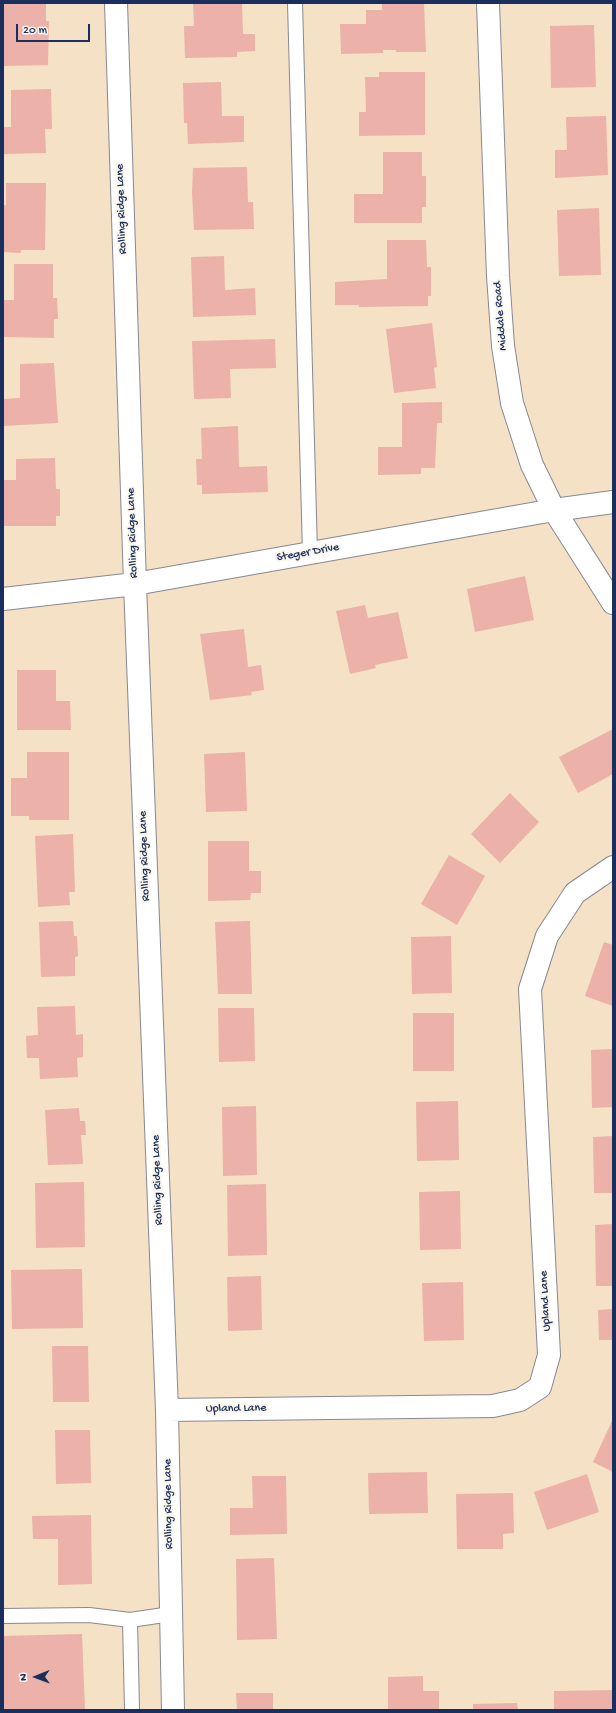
<!DOCTYPE html>
<html>
<head>
<meta charset="utf-8">
<style>
  body { margin:0 }
  #map { position:relative; width:616px; height:1713px; overflow:hidden; background:#f4e1c6; font-family:"Gochi Hand",sans-serif }
  canvas { display:block }
  .frame { position:absolute; inset:0; border:4px solid #1b2f5e; pointer-events:none }
  .north { position:absolute; left:16px; top:1657px; width:40px; height:40px; -webkit-text-stroke:3px #fbf7ec; paint-order:stroke; rotate:269deg; font-size:11px; font-weight:700; line-height:16px; text-align:center; color:#1b2f5e }
  .north::after { content:''; display:block; margin:auto; width:14px; height:18px; background:#1b2f5e; clip-path:polygon(50% 0,100% 100%,50% 72%,0 100%) }
  .scale { position:absolute; left:16px; top:24px; width:74px; height:18px; box-sizing:border-box; border:2px solid #1b2f5e; border-top:0; padding-left:5px; font-size:12px; line-height:14px; white-space:nowrap; color:#1b2f5e; -webkit-text-stroke:3px #fbf7ec; paint-order:stroke }
</style>
</head>
<body>
<div id="map">
<canvas width="616" height="1713"></canvas>
<div class="frame"></div>
<div class="north">N</div>
<div class="scale">20 m</div>
</div>
<script>
const ctx = document.querySelector('canvas').getContext('2d');
ctx.lineJoin = 'round';
function fill(path, color) { ctx.fillStyle = color; ctx.fill(path, 'evenodd'); }
function strokePath(path, color, width, dash) { ctx.strokeStyle = color; ctx.lineWidth = width; ctx.lineCap = dash ? 'butt' : 'round'; ctx.setLineDash(dash || []); ctx.stroke(path); }
function label(font, color, halo, rows, align = 'center') {
  ctx.font = font + ' "Gochi Hand",sans-serif'; ctx.lineWidth = 4; ctx.setLineDash([]); ctx.textBaseline = 'middle'; ctx.strokeStyle = halo; ctx.fillStyle = color; for (const [text, x, y, turn = 0] of rows) {
    ctx.save(); ctx.translate(x, y); ctx.rotate((+turn || 0) * Math.PI / 180); ctx.textAlign = isNaN(turn) ? turn : align; if (halo) ctx.strokeText(text, 0, 0); ctx.fillText(text, 0, 0); ctx.restore();
  }
}
fill(new Path2D(`
  M3,3H46V21H49L48,65L4,66Z
  M193,3L242,4L243,34H255V51L237,52V57L185,58L184,26H194Z
  M382,3H424L426,52H396V50H383V53L341,54L340,24H366V10H382Z
  M594,25L596,87L551,88L550,26Z
  M379,72H425V135L359,136V112H366L365,77H379Z
  M221,82L222,116H244V142L188,144L187,123H184L183,83Z
  M51,89L52,129H45L46,153L4,154L3,127H11V90Z
  M606,116L608,175L555,178V150H567L566,117Z
  M383,152H422V176H426V207H422V223H354V194H383Z
  M247,167L248,202H253L254,229L194,230L192,193L193,168Z
  M6,183H46L45,250H21V253L3,252V205H6Z
  M599,208L601,275L559,276L557,210Z
  M387,240H426L427,267H431V296H428V306L359,307V305H335V282L387,279Z
  M224,256L225,290L255,288L256,315L193,317L191,257Z
  M14,264H53V298H57L58,319H54V338L3,337V300H14Z
  M432,323L437,367L434,368L436,388L394,393L386,329Z
  M275,339L276,368L230,369L231,398L194,399L192,341Z
  M54,363L58,423L3,426V399L20,398V364Z
  M442,402V423H437L435,468H421V474L378,475V447H402V403Z
  M238,426L239,467L267,466L268,492L202,494V485H197L196,459H202L201,428Z
  M55,458L56,489H60V516H56V526H3V480H16V459Z
  M525,576L534,620L475,632L467,589Z
  M365,605L368,618L398,612L408,658L375,665L376,668L350,674L336,611Z
  M244,629L248,667L261,665L264,690L251,692L252,695L210,700L200,634Z
  M17,670H56V701H70L71,730H17Z
  M613,729V774L578,793L559,757Z
  M27,752H69V820H29V816H11V778H27Z
  M245,752L247,811L206,812L204,754Z
  M510,793L539,822L500,863L471,834Z
  M73,834L75,892H69L70,905L38,907L35,836Z
  M208,841H249V871H261V893H251L250,900L208,901Z
  M449,855L485,876L457,925L421,904Z
  M73,921L74,936H77L78,956L75,957V976L41,977L39,922Z
  M250,921L252,994H218L215,922Z
  M451,936L452,993L412,994L411,937Z
  M604,942L613,945V1006L585,996Z
  M75,1006L76,1035L83,1034V1057L77,1058L78,1077L40,1079L39,1058H27L26,1036L38,1035L37,1007Z
  M218,1008H254L255,1061L219,1062Z
  M413,1013H454V1071H413Z
  M613,1049V1107L592,1108L591,1050Z
  M458,1101L459,1160L417,1161L416,1102Z
  M256,1106L257,1175L223,1176L222,1107Z
  M79,1108L80,1121H85L86,1135H81L83,1164L48,1165L45,1110Z
  M613,1136V1193H594L593,1137Z
  M84,1182L85,1247L36,1248L35,1183Z
  M266,1184L267,1255L228,1256L227,1185Z
  M460,1191L461,1249L420,1250L419,1192Z
  M613,1224V1286H596L595,1225Z
  M82,1269L83,1328L12,1329L11,1270Z
  M261,1276L262,1330L228,1331L227,1277Z
  M463,1282L464,1340L424,1341L422,1283Z
  M613,1309V1340H599L598,1310Z
  M52,1346H88L89,1402H53Z
  M613,1419V1472L593,1462Z
  M55,1430H90L91,1483L56,1484Z
  M427,1472L428,1513L369,1514L368,1473Z
  M587,1474L599,1512L547,1530L534,1492Z
  M252,1476H286L287,1534L230,1535V1508H253Z
  M513,1493L514,1533L503,1534V1549H457L456,1494Z
  M91,1515L92,1584L58,1585V1539H33L32,1516Z
  M274,1558L277,1639L237,1640L236,1559Z
  M82,1634L85,1710H3V1636Z
  M423,1676V1691H439V1710H388V1677Z
  M613,1690V1710H554V1691Z
  M236,1693H273V1710H237Z
  M517,1703L518,1710H473V1704Z`), '#ecb1a8');
const lane = new Path2D(`
  M295,3L310,553
  M3,1616L89,1615L130,1620
  M132,1710L130,1620L171,1614`);
const street = new Path2D(`
  M116,3L135,584L167,1410L173,1710
  M488,3L498,276L503,346L512,403L532,465L554,510L613,603
  M3,599L135,584L554,510L613,502
  M167,1410L493,1406L520,1400L540,1387L549,1355L530,989L547,936L575,893L613,867`);
strokePath(lane, '#888892', 16);
strokePath(street, '#888892', 24);
strokePath(lane, '#fff', 14);
strokePath(street, '#fff', 22);
label('12px', '#1b2f5e', '#fbf7ec', [
  ["Rolling Ridge Lane",122,209,-92],
  ["Middale Road",501,316,-95],
  ["Rolling Ridge Lane",133,533,-92],
  ["Steger Drive",308,553,-10],
  ["Rolling Ridge Lane",145,856,-92],
  ["Rolling Ridge Lane",158,1180,-92],
  ["Upland Lane",546,1301,-93],
  ["Upland Lane",236,1409,-1],
  ["Rolling Ridge Lane",169,1504,-91]
]);
</script>
</body>
</html>
